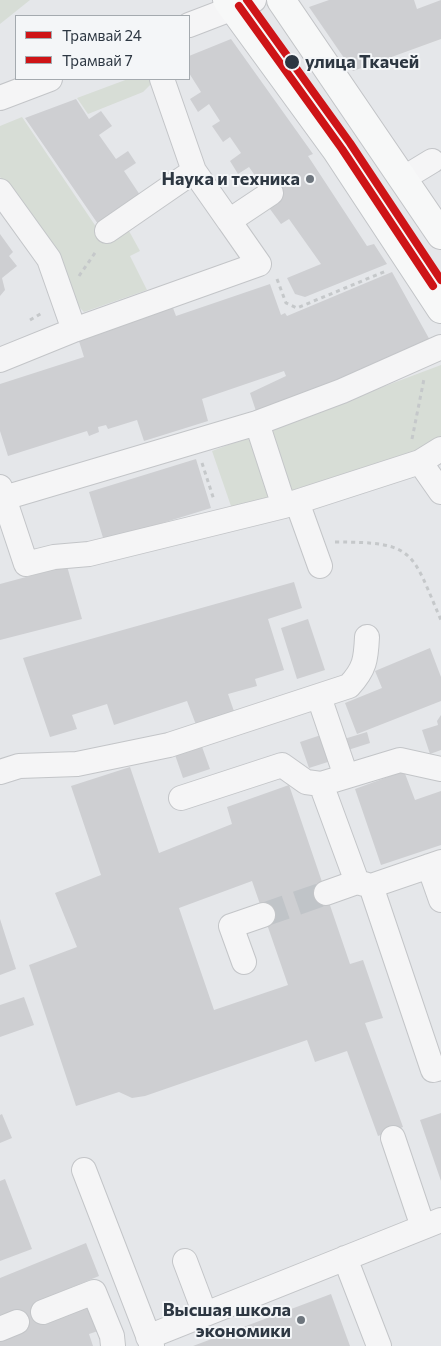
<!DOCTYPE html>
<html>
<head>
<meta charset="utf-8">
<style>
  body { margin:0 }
  #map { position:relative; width:441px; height:1346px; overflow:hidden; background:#e5e7ea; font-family:Commissioner,sans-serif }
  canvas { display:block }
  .legend { position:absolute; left:15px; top:15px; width:175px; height:65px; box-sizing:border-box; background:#f4f6f8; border:1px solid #a4aaaf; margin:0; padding:6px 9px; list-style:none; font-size:15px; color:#2d3742 }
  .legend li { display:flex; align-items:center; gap:10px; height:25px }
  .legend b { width:25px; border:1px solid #a4aaaf }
</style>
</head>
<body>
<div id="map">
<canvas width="441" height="1346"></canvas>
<ul class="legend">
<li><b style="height:6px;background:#ce1417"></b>Трамвай 24</li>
<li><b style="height:6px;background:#ce1417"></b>Трамвай 7</li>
</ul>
</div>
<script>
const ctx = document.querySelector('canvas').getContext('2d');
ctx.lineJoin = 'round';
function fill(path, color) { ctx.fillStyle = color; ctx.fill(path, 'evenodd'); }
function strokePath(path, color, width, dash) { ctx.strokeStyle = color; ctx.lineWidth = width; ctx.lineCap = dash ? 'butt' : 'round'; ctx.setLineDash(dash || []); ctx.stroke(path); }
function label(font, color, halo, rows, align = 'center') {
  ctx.font = font + ' Commissioner,sans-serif'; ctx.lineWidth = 4; ctx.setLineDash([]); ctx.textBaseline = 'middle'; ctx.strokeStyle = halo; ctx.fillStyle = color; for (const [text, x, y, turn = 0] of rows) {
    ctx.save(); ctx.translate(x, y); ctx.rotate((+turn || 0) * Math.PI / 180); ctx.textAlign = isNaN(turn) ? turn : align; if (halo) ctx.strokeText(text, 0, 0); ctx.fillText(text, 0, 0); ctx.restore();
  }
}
fill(new Path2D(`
  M0,0H30L0,24Z
  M128,79H153L154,81L143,92L88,114L77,98Z
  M22,117L107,243L129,231L140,251L130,256L147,290L84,312L79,307L57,256L0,177V126Z
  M441,365V440L420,454L308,493L301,487L272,498L232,509L212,451Z`), '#d7ddd6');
fill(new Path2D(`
  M329,0H414L417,9L441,0V39L353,71L309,7Z
  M231,39L313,154L308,156L367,246L374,244L387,264L305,297L295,294L287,278L321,264L289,219L281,224L267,205L275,199L264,182L261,184L249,167L238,174L230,161L241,153L230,137L223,142L212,126L220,121L209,104L198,112L190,99L201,92L189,73V56Z
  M76,99L89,119L101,111L112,126L99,135L116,159L128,151L136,163L124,171L140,195L98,224L25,118Z
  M0,234L13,252L9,256L17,266L2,278L5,290L0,296Z
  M392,272L431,342L327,385L256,411L250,393L286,376L284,371L202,399L208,421L144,441L137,420L108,429L106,425L98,427L99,432L89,436L87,431L8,456L0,431V384L84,357L78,338L173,308L176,316L270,284L281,315L285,313L287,316Z
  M196,459L211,508L104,541L89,492Z
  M67,566L82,619L0,640V584Z
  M294,582L302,608L268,619L284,670L255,679L257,686L228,694L236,717L198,730L187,701L114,725L107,704L72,715L77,729L50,737L23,658Z
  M308,619L325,670L297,679L281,628Z
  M430,648L441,677V701L357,734L345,703L382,688L375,671Z
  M441,715V750L430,754L422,730L438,725L437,721Z
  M367,732L370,743L348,750L344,739Z
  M321,735L331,761L309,768L300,742Z
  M201,744L210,769L183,778L174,752Z
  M130,767L159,853L232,824L227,807L289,785L350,964L363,960L383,1018L365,1023L403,1127L378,1136L347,1051L315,1062L307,1040L145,1096L132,1098L119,1092L76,1106L29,965L77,947L55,893L101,875L71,786ZM252,881L288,985L214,1010L179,908Z
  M404,771L415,800L441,791V845L381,865L355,789Z
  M0,919L16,969L0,975Z
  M24,997L34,1025L0,1037V1005Z
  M441,1113V1181L420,1120Z
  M2,1114L12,1138L0,1143V1115Z
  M5,1179L32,1249L0,1261V1181Z
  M86,1243L99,1276L39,1301L47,1320L90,1302L101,1330L89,1334L93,1346H0V1278Z
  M331,1294L350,1346H193Z`), '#cecfd2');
strokePath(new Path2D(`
  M263,915L326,893`), '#c0c4c8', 24, [24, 12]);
const minor = new Path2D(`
  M189,25L254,0
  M162,79L194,171L229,221L271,193
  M0,98L50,79
  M404,178L432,161
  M0,191L49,259L74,330
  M107,231L194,171
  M0,360L74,330L259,264L229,221
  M257,423L284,506
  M420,462L441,492
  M0,487L4,498L257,423L342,391L441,347
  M4,498L26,564L54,557L89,554L284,506L420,462L441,449
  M297,502L320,566
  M319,697L346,776
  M0,772L19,766L77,764L169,745L349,686C365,669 366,659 367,637
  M321,784L357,882L371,886L433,1070L441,1068
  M181,798L282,765L306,782L321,784L400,760L441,769
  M429,866L441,900
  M371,886L441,862
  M326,893L357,882
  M244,962L231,926L263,915
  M393,1138L423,1227
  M84,1170L152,1346
  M345,1258L379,1346
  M185,1261L205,1314
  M43,1312L94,1292L112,1336L113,1346
  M0,1329L17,1322
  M148,1337L441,1220`);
const major = new Path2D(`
  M227,0L337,151L441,309
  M281,0L441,235`);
strokePath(minor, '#c3c5c8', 26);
strokePath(major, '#c2c4c7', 30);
strokePath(new Path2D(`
  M79,276L97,250
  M277,279L286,303L297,308L386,271
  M30,320L42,313
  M412,439L424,379
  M202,463L214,500
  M335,542C416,542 411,551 441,620`), '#c5c8ca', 3, [4, 4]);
strokePath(minor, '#f5f5f6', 24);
strokePath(major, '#f7f8f8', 28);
strokePath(new Path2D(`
  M247,0L350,143L441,280`), '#ce1417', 8);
strokePath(new Path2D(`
  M239,6L342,149L433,286`), '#ce1417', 8);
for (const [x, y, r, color] of [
  [292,62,8,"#2d3742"],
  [310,179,5,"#6d757d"],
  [301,1320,5,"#6d757d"]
]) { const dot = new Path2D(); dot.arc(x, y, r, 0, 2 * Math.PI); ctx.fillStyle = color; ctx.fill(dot); strokePath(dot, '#f4f6f8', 2); }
label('bold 18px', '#2d3742', '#f4f6f8', [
  ["улица Ткачей",305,62]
], 'left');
label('bold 18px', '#2d3742', '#f4f6f8', [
  ["Наука и техника",300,179],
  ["Высшая школа",291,1310],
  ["экономики",291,1331]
], 'right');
</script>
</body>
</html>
